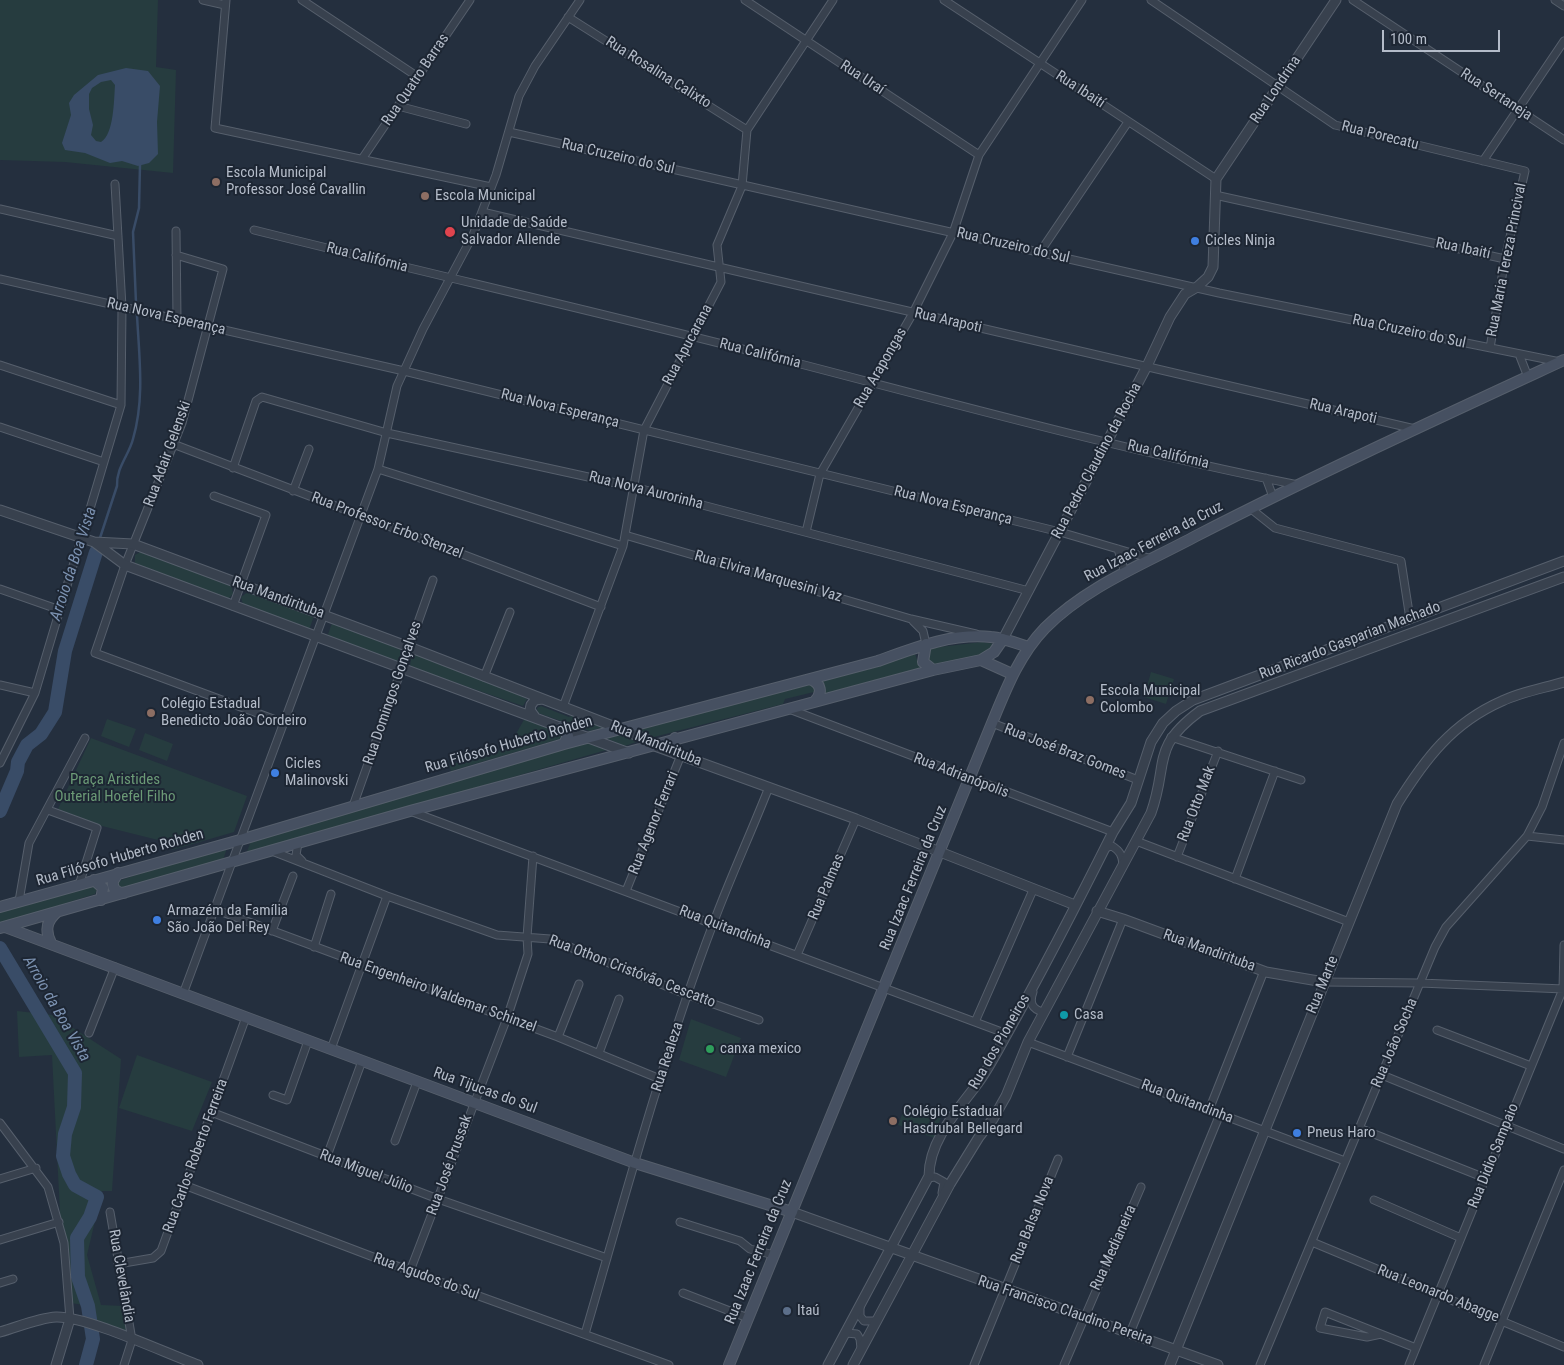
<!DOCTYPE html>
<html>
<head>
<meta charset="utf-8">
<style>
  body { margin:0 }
  #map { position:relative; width:1564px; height:1365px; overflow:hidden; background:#242f3e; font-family:"Roboto Condensed",sans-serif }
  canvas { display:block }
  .scale { position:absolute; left:1382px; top:30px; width:118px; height:22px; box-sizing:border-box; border:2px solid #b4bcc9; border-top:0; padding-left:6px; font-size:15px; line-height:18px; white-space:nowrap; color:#b4bcc9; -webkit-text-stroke:4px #1d2633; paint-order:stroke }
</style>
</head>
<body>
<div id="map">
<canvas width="1564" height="1365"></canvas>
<div class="scale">100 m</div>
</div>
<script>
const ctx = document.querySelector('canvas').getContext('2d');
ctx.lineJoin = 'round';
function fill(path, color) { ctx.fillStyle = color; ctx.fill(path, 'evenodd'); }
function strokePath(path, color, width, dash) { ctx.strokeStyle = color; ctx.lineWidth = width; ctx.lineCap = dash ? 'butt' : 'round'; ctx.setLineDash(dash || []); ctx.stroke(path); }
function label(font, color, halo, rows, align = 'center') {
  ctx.font = font + ' "Roboto Condensed",sans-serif'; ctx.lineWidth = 4; ctx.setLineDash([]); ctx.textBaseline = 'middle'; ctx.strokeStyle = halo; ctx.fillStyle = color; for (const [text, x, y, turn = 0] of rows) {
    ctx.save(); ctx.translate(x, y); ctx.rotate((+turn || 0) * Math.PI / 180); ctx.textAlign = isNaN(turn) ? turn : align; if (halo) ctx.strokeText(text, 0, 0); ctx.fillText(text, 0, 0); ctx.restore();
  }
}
fill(new Path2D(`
  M0,0H158L156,67L176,70L173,173L65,162L0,160Z
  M142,551L231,584L233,594L228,599L135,564V555Z
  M249,591L314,616L309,630L243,605L241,597Z
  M332,623L400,648L401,658L395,662L327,637Z
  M982,642L995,644L993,652L936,665L928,661V651L931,648Z
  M914,651L920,668L824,694L822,681L877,667Z
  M417,654L484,679L527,699L523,706L410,667L411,657Z
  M1151,672L1174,679L1166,704L1144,697Z
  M813,684L816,689L814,692L785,699L783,704L654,737L635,729Z
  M541,706L569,717L573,715L604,727L590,731L538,713L537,708Z
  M525,718L562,733L563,738L451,771L449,765L508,748Z
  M107,719L136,729L129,747L101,736Z
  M145,733L173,744L167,761L139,750Z
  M622,734L639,741L625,746L606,738Z
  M91,738L247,796L234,832L172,850L170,843L102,826L58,809Z
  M593,741L610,749L246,854L251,841Z
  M227,848L223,860L122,888L118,885L119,881L169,863Z
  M92,885L97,889L95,894L0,924V912Z
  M17,1011L53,1015L121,1059L112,1191H102L87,1255L101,1305L124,1306L127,1334L92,1321L90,1306L71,1303L62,1252L52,1055L19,1057Z
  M691,1019L741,1038L726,1077L679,1060Z
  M137,1055L212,1082L192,1131L119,1108Z
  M906,1104L941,1117L934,1138L898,1125Z`), '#263c3f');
fill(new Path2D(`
  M126,68L148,71L160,86L157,122L158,154L149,163L138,166L122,161L110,163L85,153L65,150L62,143L71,115L69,103L74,95L98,75ZM111,80L115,85C114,99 114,135 101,142L96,141L91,135L93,125L89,109V94L92,88L101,82Z`), '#394c67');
strokePath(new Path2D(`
  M136,303L133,232L139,208L140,165
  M99,541L117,486C116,468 129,455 133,439C145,398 139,356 137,315`), '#394c67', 2.5);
strokePath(new Path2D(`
  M0,811L17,771L18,762L27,745L41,734L55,712L65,651L96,552
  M0,948L75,1073L74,1107L65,1134L63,1156L69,1174L75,1185L97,1197L90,1217L77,1238L78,1277L88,1306L93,1339L86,1365`), '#394c67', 14);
const minor = new Path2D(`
  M203,0L225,5
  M226,0L215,128L491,187
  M302,0L418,77
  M745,0L979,155
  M944,0L1216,179
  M1151,0L1335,125L1525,171L1505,259L1490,348
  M1353,0L1564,140
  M1555,0L1564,6
  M568,17L747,130
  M398,106L466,124
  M509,132L1219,293L1560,362
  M362,159L470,0
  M1483,161L1564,41
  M1215,195L1505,259
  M0,209L118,236
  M482,212L1415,429
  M254,230C422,272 590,310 758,353C937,399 1117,449 1298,485
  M176,231L177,319
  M1040,252L1128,122
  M176,255L223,269L182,423L125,565L95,653L284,723
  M0,279L404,371L1060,532L1152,559
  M1519,354L1528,377
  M0,365L121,405
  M0,427L104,462
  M173,444L601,607
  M233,468L256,401L262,397L387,433L634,487L1029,591
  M378,469L623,546
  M1266,478L1273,497
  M293,491L309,449
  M214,496L266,515L233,606
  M1250,508L1275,528L1401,561L1410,619
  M806,532L820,474L913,313L953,233L979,155L1082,0
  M625,535L911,619L976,634
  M1118,549L1125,573
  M0,589L60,610
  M913,621L923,631L926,644
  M484,677L510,612
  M0,685L35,693
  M563,707L623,546L644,430L721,282L717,245L742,186L747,130L833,0
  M789,709L1113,832
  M992,723L1138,780
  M1171,737L1301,780
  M0,763L35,693L121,405L122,307L115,184
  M353,806L433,580
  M48,810L97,828L79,885
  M410,811L1007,1034
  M1527,836L1564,840
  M1136,841L1349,922
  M298,843L296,855L302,861
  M1105,848L1112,846C1120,851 1122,855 1123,864
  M272,851L387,896L497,935L550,939L688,995L759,1020
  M1177,857L1218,751
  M1235,879L1275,771
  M626,891L681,755
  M19,901L29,843L85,738
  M214,909L558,1037L660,1079
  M272,931L293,876
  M314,947L331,894
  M797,955L856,819
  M1324,982L1420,983L1564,989
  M1033,992C1029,1003 1032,1009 1043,1012
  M183,994L378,469L397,386L423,329L473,235L496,175L519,96L535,66L580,0
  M975,1022L1033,890
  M1437,1030L1531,1066
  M89,1033L115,967
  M558,1037L579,984
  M1028,1042L1345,1161
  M331,1049L387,896
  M599,1053L619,999
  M1067,1057L1123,919
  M1382,1075L1564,1149
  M273,1095L287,1100L308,1041
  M1209,1110L1264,971
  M211,1112L438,1199L607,1258
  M0,1123L48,1187L64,1243L70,1319
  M1359,1128L1485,1178
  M395,1141L417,1082
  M327,1156L362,1061
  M928,1178L935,1177L944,1182L942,1193
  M0,1179L36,1168
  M184,1185L410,1271L669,1365
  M1374,1200L1461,1238
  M110,1212L132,1340L124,1365
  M680,1222L740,1241L750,1249L774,1255
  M0,1240L59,1222
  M1312,1242L1564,1347
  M118,1264L153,1258L161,1251L246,1017
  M410,1271L507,1018L528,954L527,937L533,856
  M0,1283L13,1279
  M683,1293L748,1318
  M860,1306V1316L864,1321H877
  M846,1333L857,1334L860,1339L861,1348
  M1130,1333L1220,1114
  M585,1334C625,1197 662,1058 713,924C730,878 751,833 769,787
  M1381,1334L1367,1337L1320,1328L1325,1312L1416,1348
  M974,1365L1058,1159
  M1064,1365L1141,1187
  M1260,1365L1435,947L1446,927L1527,836L1542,807L1564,743
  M1409,1365L1563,989L1564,945
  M1484,1365L1564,1170`);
const tertiary = new Path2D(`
  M0,510L94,542L125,565L629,753
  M94,542L133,544L409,647L646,739L652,745L856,819L1075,905
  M1003,639L1147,366L1170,317L1185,294L1197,287L1208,277L1213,267L1216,179L1336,0
  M535,717L530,710L531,705L535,700L542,699
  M1097,911L1123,919L1266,972L1324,982
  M792,1212L1218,1365
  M0,1332C18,1327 38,1318 56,1317C87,1316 165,1353 198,1365
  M56,1365L70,1319
  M828,1365L929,1176C929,1140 958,1110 978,1083C989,1068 998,1050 1007,1034C1044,968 1079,900 1113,832L1131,803L1151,742L1163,723L1176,711L1193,700L1564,561
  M853,1365L950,1184L979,1137L993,1119L1006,1096L1028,1042L1151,813C1169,763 1150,748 1200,711L1564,577
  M1170,1365L1397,804C1425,759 1452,723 1502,701C1521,692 1544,688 1564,682`);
const secondary = new Path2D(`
  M926,644L923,662L933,670
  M981,660L994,652L1003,639
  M810,679C821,683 823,693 815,701
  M562,727L568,736L564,744
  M675,738L671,746L675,753
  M118,873L113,881C112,888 116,893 124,893
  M94,880L103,888L101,900
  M0,907L240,840L564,744L878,661C914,648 951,633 991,637C1004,638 1016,643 1028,647
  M5,927L635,1163L792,1212
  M0,928L410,811L933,670L981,660L1012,674
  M51,943C45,931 46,921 57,912
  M729,1365L992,723C1006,689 1019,655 1045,628C1087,586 1144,564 1196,536C1317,474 1441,417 1564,360`);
strokePath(minor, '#565f6c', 9);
strokePath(tertiary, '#565f6c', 11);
strokePath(secondary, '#565f6c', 12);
strokePath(minor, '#38414e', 7);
strokePath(tertiary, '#38414e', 9);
strokePath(secondary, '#465061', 10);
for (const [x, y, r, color] of [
  [216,182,5,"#8d6e63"],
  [425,196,5,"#8d6e63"],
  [450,232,6,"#e0444e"],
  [1195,241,5,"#3f7fe0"],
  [1090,700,5,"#8d6e63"],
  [151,713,5,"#8d6e63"],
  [275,773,5,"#3f7fe0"],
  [157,920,5,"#3f7fe0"],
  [1064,1015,5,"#0f9aa8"],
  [710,1049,5,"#2e9e5b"],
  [893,1121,5,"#8d6e63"],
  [1297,1133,5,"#3f7fe0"],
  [787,1311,5,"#5c6f8a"]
]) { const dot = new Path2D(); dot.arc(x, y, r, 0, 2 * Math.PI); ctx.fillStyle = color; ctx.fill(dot); strokePath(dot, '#1d2633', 2); }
label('15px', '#b4bcc9', '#1d2633', [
  ["Rua Rosalina Calixto",658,73,32],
  ["Rua Uraí",862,78,33],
  ["Rua Quatro Barras",416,80,-56],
  ["Rua Ibaití",1080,90,33],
  ["Rua Londrina",1276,90,-56],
  ["Rua Sertaneja",1496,95,33],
  ["Rua Porecatu",1380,136,14],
  ["Rua Cruzeiro do Sul",618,157,13],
  ["Rua Cruzeiro do Sul",1013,246,13],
  ["Rua Ibaití",1463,249,12],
  ["Rua Califórnia",367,258,14],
  ["Rua Maria Tereza Princival",1507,260,-79],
  ["Rua Nova Esperança",166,317,13],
  ["Rua Arapoti",948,321,13],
  ["Rua Cruzeiro do Sul",1409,332,12],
  ["Rua Apucarana",688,345,-62],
  ["Rua Califórnia",760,354,14],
  ["Rua Arapongas",881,368,-60],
  ["Rua Nova Esperança",560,409,14],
  ["Rua Arapoti",1343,412,13],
  ["Rua Adair Gelenski",168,454,-70],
  ["Rua Califórnia",1168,455,13],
  ["Rua Pedro Claudino da Rocha",1097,461,-62],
  ["Rua Nova Aurorinha",646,491,14],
  ["Rua Nova Esperança",953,506,14],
  ["Rua Professor Erbo Stenzel",387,526,21],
  ["Rua Izaac Ferreira da Cruz",1154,542,-28],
  ["Rua Elvira Marquesini Vaz",768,577,16],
  ["Rua Mandirituba",278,598,20],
  ["Rua Ricardo Gasparian Machado",1350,641,-21],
  ["Rua Domingos Gonçalves",393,693,-71],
  ["Rua Mandirituba",656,744,22],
  ["Rua Filósofo Huberto Rohden",509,745,-16],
  ["Rua José Braz Gomes",1065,752,21],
  ["Rua Adrianópolis",961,776,21],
  ["Rua Otto Mak",1197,804,-69],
  ["Rua Agenor Ferrari",654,823,-68],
  ["Rua Filósofo Huberto Rohden",120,858,-16],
  ["Rua Izaac Ferreira da Cruz",914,878,-68],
  ["Rua Palmas",827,887,-67],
  ["Rua Quitandinha",725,928,21],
  ["Rua Mandirituba",1209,951,20],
  ["Rua Othon Cristóvão Cescatto",632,972,21],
  ["Rua Marte",1323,985,-68],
  ["Rua Engenheiro Waldemar Schinzel",438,993,20],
  ["Rua dos Pioneiros",1000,1042,-60],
  ["Rua João Socha",1395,1043,-67],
  ["Rua Realeza",668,1057,-72],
  ["Rua Tijucas do Sul",485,1091,20],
  ["Rua Quitandinha",1187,1102,21],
  ["Rua Carlos Roberto Ferreira",196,1156,-70],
  ["Rua Didio Sampaio",1494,1156,-68],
  ["Rua José Prussak",450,1165,-70],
  ["Rua Miguel Júlio",366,1172,21],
  ["Rua Balsa Nova",1033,1220,-68],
  ["Rua Medianeira",1114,1248,-66],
  ["Rua Izaac Ferreira da Cruz",759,1252,-68],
  ["Rua Clevelândia",121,1276,80],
  ["Rua Agudos do Sul",426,1277,20],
  ["Rua Leonardo Abagge",1438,1294,22],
  ["Rua Francisco Claudino Pereira",1065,1311,19]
]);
label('15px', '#b4bcc9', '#1d2633', [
  ["Escola Municipal",226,173],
  ["Professor José Cavallin",226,190],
  ["Escola Municipal",435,196],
  ["Unidade de Saúde",461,223],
  ["Salvador Allende",461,240],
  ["Cicles Ninja",1205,241],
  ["Escola Municipal",1100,691],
  ["Colombo",1100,708],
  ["Colégio Estadual",161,704],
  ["Benedicto João Cordeiro",161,721],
  ["Cicles",285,764],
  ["Malinovski",285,781],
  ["Armazém da Família",167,911],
  ["São João Del Rey",167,928],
  ["Casa",1074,1015],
  ["canxa mexico",720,1049],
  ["Colégio Estadual",903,1112],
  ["Hasdrubal Bellegard",903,1129],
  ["Pneus Haro",1307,1133],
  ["Itaú",797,1311]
], 'left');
label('15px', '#6b9a76', '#1d2633', [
  ["Praça Aristides",115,780],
  ["Outerial Hoefel Filho",115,797]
]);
label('italic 16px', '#7c92b1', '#1d2633', [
  ["Arroio da Boa Vista",74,564,-72],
  ["Arroio da Boa Vista",56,1009,60]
]);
</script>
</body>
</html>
